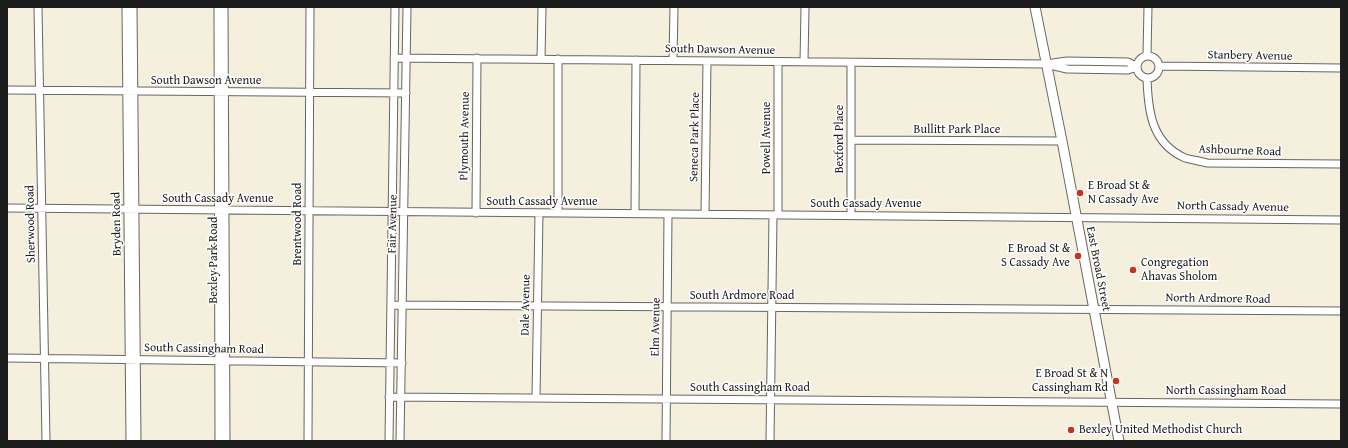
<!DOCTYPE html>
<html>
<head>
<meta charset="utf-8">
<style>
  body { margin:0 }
  #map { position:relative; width:1348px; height:448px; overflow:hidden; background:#f5efde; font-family:"Gentium Book Plus",serif }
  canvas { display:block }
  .frame { position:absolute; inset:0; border:8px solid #1c1c1c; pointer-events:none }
</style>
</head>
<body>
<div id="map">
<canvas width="1348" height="448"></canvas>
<div class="frame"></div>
</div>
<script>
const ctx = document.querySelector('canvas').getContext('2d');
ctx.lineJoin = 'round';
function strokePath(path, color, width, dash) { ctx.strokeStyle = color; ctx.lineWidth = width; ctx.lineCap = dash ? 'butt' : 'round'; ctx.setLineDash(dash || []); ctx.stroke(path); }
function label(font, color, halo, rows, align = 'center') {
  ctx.font = font + ' "Gentium Book Plus",serif'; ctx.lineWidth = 3; ctx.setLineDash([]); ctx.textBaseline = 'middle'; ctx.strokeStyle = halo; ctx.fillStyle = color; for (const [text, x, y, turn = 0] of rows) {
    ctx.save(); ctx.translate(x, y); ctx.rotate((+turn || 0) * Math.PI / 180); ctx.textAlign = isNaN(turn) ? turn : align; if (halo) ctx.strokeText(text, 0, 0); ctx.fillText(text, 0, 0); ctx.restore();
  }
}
const minor = new Path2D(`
  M38,7L46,441
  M126,7L130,441
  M133,7L137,441
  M218,7L219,441
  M224,7L226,441
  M1147,55L1148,7
  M1137 67a11 11 0 1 1 22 0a11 11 0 1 1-22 0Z
  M394,58L1046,64L1067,61L1128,62L1137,67
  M541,59L542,7
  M673,60L674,7
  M804,62L805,7
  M1050,65L1067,69L1128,70L1137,67
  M1159,66L1341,68
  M1147,78C1148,110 1151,143 1185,158C1192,160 1200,161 1207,163L1341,164
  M7,90L406,93
  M851,140L1062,141
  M7,208L1341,220
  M476,213L477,58
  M558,213V59
  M635,213L636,60
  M705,214L707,61
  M778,215V62
  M851,215V63
  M391,305L1341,311
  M7,358L402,363
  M389,397L1341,404
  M536,398L539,213
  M308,441L310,7
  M389,441L395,7
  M400,441L407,7
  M666,441L668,214
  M770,441L773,215`);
const major = new Path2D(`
  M1035,7L1062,141L1119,441`);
strokePath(minor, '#686660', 9);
strokePath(major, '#686660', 11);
strokePath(minor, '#fff', 7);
strokePath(major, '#fff', 9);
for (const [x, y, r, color] of [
  [1080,193,4,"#c8321e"],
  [1078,256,4,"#c8321e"],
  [1133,270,4,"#c8321e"],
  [1116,381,4,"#c8321e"],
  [1071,430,4,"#c8321e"]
]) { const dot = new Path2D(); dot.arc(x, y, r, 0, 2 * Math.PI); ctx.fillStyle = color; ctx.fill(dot); strokePath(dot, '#fff', 1.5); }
label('12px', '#1c1c1c', '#fff', [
  ["South Dawson Avenue",720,50,1],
  ["Stanbery Avenue",1250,56,1],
  ["South Dawson Avenue",206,81],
  ["Bullitt Park Place",957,130],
  ["Plymouth Avenue",465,136,-89],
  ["Seneca Park Place",695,137,-89],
  ["Powell Avenue",767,138,-90],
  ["Bexford Place",840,139,-90],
  ["Ashbourne Road",1240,151,2],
  ["South Cassady Avenue",218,199],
  ["South Cassady Avenue",542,202],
  ["South Cassady Avenue",866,204],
  ["North Cassady Avenue",1233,207,1],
  ["Sherwood Road",31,224,-91],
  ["Bryden Road",117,224,-91],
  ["Brentwood Road",298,224,-90],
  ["Fair Avenue",393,224,-89],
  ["Bexley Park Road",214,260,-90],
  ["East Broad Street",1098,269,79],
  ["South Ardmore Road",742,296],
  ["North Ardmore Road",1218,299,1],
  ["Dale Avenue",526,305,-89],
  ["Elm Avenue",656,327,-89],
  ["South Cassingham Road",204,349,1],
  ["South Cassingham Road",750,388],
  ["North Cassingham Road",1226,391]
]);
label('12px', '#1c1c1c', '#fff', [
  ["E Broad St &",1088,186],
  ["N Cassady Ave",1088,200],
  ["E Broad St &",1070,249,"right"],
  ["S Cassady Ave",1070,263,"right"],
  ["Congregation",1141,263],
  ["Ahavas Sholom",1141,277],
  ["E Broad St & N",1108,374,"right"],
  ["Cassingham Rd",1108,388,"right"],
  ["Bexley United Methodist Church",1079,430]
], 'left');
</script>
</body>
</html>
